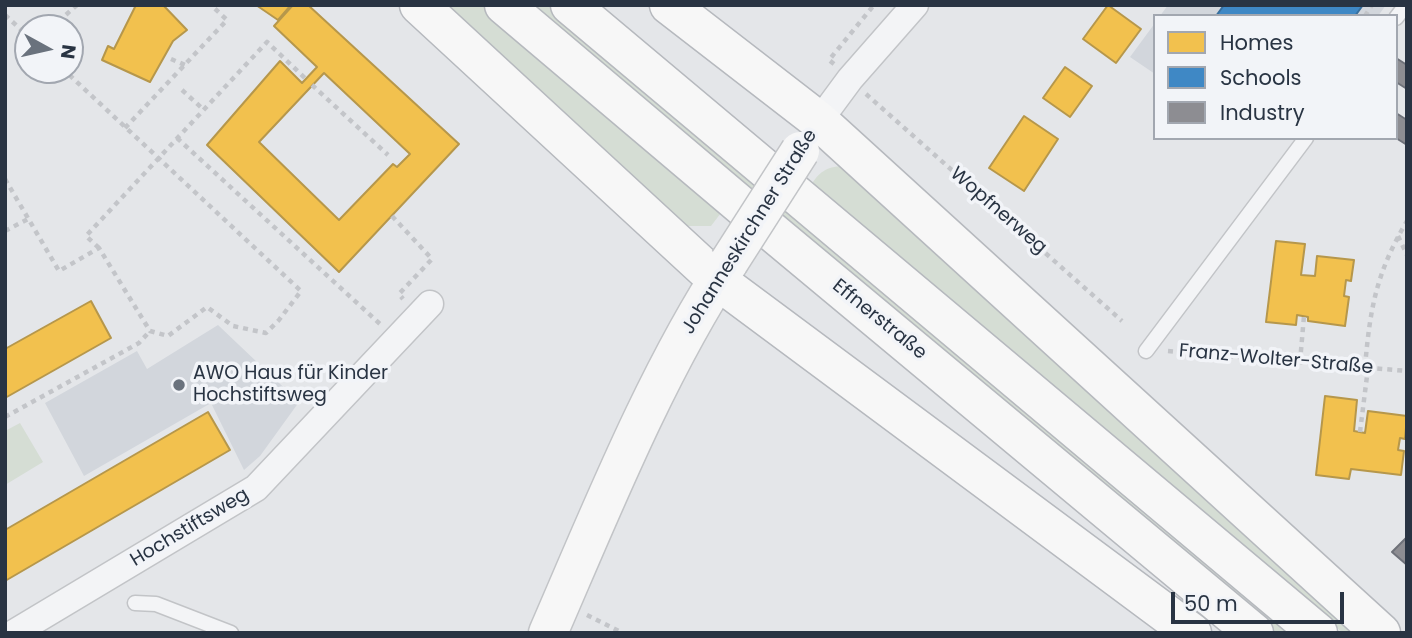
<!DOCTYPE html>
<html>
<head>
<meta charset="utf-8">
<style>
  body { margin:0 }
  #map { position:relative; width:1412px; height:638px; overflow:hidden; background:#e4e6e9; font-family:Poppins,sans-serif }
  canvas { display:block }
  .frame { position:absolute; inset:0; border:7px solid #293443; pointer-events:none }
  .legend { position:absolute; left:1153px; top:14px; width:245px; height:126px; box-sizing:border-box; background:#f2f4f8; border:2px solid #a2a7b0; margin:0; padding:9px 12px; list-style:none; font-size:21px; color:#293443 }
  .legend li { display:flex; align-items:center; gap:14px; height:35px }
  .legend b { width:35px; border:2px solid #a2a7b0 }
  .north { position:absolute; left:14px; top:14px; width:70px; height:70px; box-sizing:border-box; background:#f2f4f8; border:2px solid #a2a7b0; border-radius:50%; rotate:98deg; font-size:19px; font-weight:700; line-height:28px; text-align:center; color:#293443 }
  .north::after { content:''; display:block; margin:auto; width:24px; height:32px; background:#6a727d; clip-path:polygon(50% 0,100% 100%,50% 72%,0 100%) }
  .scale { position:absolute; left:1171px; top:592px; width:173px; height:32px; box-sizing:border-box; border:4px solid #293443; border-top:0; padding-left:9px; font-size:21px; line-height:24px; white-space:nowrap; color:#293443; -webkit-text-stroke:5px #f2f4f8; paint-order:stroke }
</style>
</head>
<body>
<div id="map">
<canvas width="1412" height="638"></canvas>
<div class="frame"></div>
<ul class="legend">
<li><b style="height:19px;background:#f2c14e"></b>Homes</li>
<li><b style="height:19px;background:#3f88c5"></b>Schools</li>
<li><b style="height:19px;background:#8d8d92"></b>Industry</li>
</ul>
<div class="north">N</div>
<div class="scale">50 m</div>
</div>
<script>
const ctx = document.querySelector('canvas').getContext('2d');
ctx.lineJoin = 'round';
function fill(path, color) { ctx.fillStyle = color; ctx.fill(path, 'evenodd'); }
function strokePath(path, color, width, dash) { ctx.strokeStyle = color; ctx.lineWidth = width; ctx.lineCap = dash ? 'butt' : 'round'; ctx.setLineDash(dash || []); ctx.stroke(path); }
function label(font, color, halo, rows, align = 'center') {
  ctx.font = font + ' Poppins,sans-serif'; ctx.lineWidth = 7; ctx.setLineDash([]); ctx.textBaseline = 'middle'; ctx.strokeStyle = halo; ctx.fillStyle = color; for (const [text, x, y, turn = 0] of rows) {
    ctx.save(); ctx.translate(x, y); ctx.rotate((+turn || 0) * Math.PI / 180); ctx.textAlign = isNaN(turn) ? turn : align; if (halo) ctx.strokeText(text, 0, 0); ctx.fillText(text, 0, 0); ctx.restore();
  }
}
fill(new Path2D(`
  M1168,5H1386L1378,16H1160Z
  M1155,23V74L1130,57Z
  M218,325L299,402L260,456L244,470L211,403L84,476L45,403L137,351L147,369Z`), '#d2d6dc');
fill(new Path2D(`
  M438,5H483L724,209L711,226H687L658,203Z
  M533,5H550L1294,633H1276Z
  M843,166L1369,633H1343L810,186C820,172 825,167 843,166Z
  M20,423L43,462L5,485V431Z`), '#d5ddd4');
const homes = new Path2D(`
  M136,5H163L187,30L173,41L150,82L102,60L108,46L114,49Z
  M256,5H291L278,20Z
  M293,5H308L459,144L339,272L207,145L280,61L302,83L317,67L274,26ZM324,73L410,154L397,167L393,164L339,220L259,142Z
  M1108,5L1141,29L1116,63L1083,39Z
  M1065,67L1092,86L1070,117L1043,98Z
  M1024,116L1058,139L1024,191L989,168Z
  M1276,241L1305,244L1301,275L1315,276L1317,256L1354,260L1351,281L1346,280L1344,296L1349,297L1345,326L1308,321V317L1297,315L1296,325L1266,322Z
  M91,301L111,338L5,398V349Z
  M1325,396L1357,400L1354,431L1365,433L1368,411L1407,416L1405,439L1400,438L1398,450L1404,451L1401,475L1351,469L1349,479L1316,475Z
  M208,412L230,450L5,581V530Z`);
fill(homes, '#f2c14e');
strokePath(homes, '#b6974b', 2);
const schools = new Path2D(`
  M1224,5H1363L1355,16H1216Z`);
fill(schools, '#3f88c5');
strokePath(schools, '#386f9e', 2);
const industry = new Path2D(`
  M1396,58L1407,65V89L1396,82Z
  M1396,113L1407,120V145L1396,138Z
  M1407,537V565L1392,552Z`);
fill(industry, '#8d8d92');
strokePath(industry, '#6f727a', 2);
const lane = new Path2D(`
  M1396,18L1406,5
  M1146,351L1306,138
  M135,603L156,604L231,633`);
const street = new Path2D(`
  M819,121L850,79L915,5
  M14,633L256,488L430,304`);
const secondary = new Path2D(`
  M548,633C601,511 656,373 729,262`);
const highway = new Path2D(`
  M419,5L717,280L1192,633
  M504,5L777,236L1254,633
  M570,5L1318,633
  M669,5L819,121L1381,633`);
strokePath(lane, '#c2c4c7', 17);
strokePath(street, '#c2c4c7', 29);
strokePath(secondary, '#c2c4c7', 41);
strokePath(highway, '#b6b9be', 41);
strokePath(new Path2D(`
  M5,15L28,36
  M1365,16L1372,5
  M51,28L77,5
  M171,59L185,65
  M834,64L829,60L874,5
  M312,85L388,155
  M182,90L204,110
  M866,94L1122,321
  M125,128L227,20L211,5
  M177,138L380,324
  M5,179L59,271L99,248L150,331L168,336L207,307L233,326L266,333L279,320L301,291L64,70
  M392,216L432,259L399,294L403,299
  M5,231L28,219
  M1398,236L1407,255
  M99,248L86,236L267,42L306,79
  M1168,351L1407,371
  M1300,362L1304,316
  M1365,367C1370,309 1376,273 1407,221
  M5,417L139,343L150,331
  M1360,432L1368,368
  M587,615L623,633`), '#c3c5c9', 4.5, [5, 5]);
strokePath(lane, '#f3f4f6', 14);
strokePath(street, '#f3f4f6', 26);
strokePath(secondary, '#f7f7f7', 38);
strokePath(highway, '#f7f7f7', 38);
const secondaryBridge = new Path2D(`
  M729,262L800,151`);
strokePath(secondaryBridge, '#c2c4c7', 41, []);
strokePath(secondaryBridge, '#f7f7f7', 38);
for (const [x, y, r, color] of [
  [179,385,7,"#6a727d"]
]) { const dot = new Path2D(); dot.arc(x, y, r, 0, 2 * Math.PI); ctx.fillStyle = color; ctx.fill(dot); strokePath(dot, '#f2f4f8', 2.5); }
label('19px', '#293443', '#f2f4f8', [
  ["Wopfnerweg",998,211,41],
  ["Johanneskirchner Straße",750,232,-58],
  ["Effnerstraße",879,320,39],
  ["Franz-Wolter-Straße",1276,360,5],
  ["Hochstiftsweg",190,528,-31]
]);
label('19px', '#293443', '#f2f4f8', [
  ["AWO Haus für Kinder",193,374],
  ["Hochstiftsweg",193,396]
], 'left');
</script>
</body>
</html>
